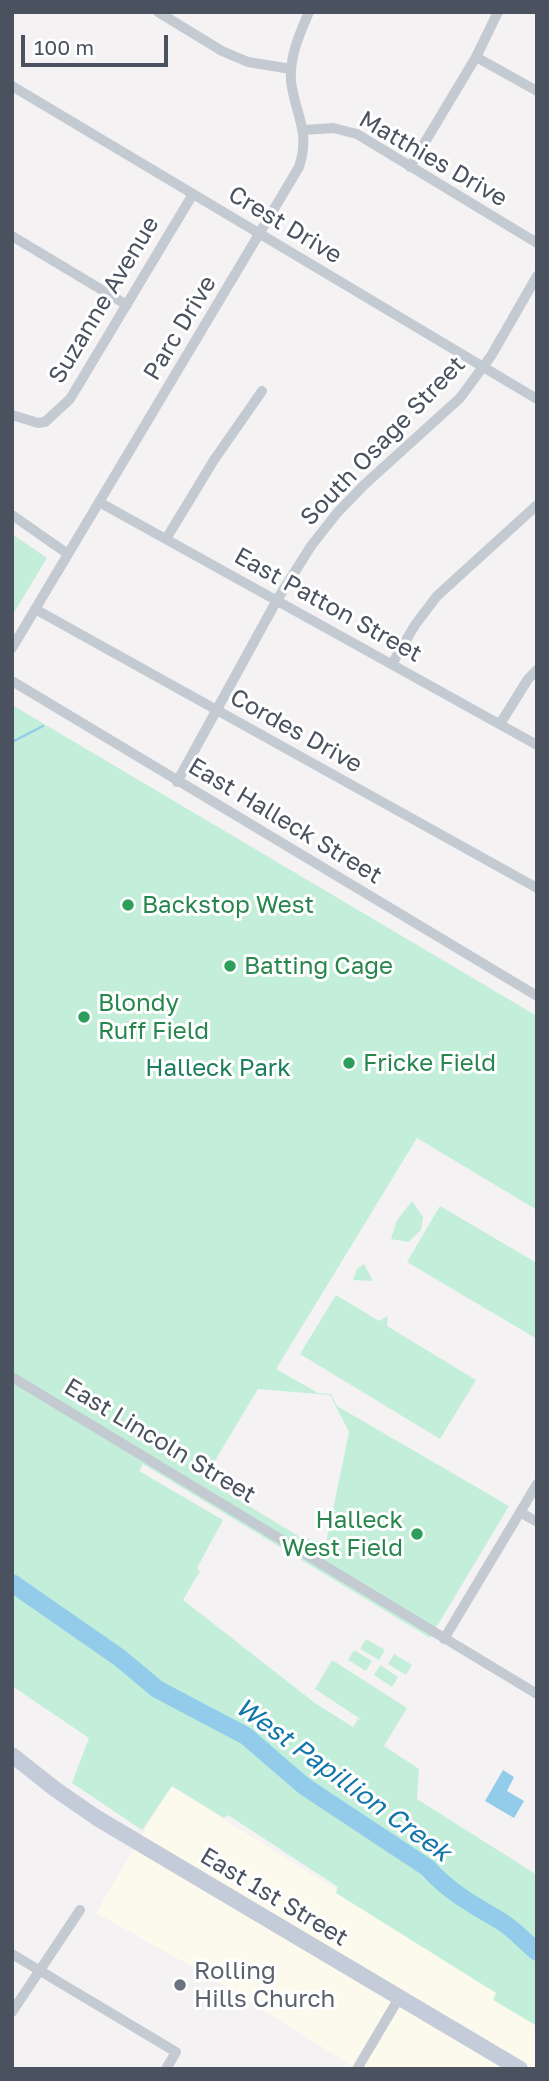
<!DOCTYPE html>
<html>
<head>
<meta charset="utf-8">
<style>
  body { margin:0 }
  #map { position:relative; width:549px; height:2081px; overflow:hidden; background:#f4f2f2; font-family:"Golos Text",sans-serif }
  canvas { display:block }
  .frame { position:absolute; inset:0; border:14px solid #4a525f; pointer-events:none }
  .scale { position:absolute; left:21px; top:35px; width:147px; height:32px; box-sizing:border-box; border:4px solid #4a525f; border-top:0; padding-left:9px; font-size:21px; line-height:24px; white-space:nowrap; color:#4a525f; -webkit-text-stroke:5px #fff; paint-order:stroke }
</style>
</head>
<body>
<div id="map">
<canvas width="549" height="2081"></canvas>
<div class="frame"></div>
<div class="scale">100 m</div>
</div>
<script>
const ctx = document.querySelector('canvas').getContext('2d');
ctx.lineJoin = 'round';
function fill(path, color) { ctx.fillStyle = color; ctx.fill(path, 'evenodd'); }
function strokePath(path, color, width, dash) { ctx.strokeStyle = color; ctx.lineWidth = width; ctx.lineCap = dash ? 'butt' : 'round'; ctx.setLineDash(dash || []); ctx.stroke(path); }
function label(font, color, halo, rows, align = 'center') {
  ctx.font = font + ' "Golos Text",sans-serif'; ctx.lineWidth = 6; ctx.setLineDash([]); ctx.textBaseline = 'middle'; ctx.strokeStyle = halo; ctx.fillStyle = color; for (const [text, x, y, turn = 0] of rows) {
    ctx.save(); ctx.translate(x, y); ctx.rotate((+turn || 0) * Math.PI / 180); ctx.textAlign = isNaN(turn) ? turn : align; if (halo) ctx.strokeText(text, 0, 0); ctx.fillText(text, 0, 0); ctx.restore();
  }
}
fill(new Path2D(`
  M171,1786L537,2016V2069H357L214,1979L96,1913Z`), '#fcfaed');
fill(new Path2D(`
  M12,534L47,558L12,616Z
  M12,705L537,1016V1210L417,1138L276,1369L318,1393L331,1394L337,1406L509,1506L430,1638L143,1464L139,1471L223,1520L197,1568L200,1571L183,1600L315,1703L353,1727L358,1719L362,1720L315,1689L332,1660L407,1708L384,1746L419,1769L417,1799L537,1875V2026L493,2000L496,1993L336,1893L338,1887L228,1815L224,1818L172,1786L142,1830L72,1783L89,1738L12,1686ZM258,1389L330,1395L349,1432L326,1543L300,1537L204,1479Z
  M412,1201L423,1217L421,1230L408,1242L391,1239L397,1220Z
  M440,1206L537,1263V1339L407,1262Z
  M364,1264L373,1281L353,1280L357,1269Z
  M336,1295L379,1321L388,1316L387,1326L476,1380L440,1439L300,1354Z
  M366,1639L385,1650L379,1660L360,1649Z
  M354,1650L372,1661L366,1671L348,1660Z
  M394,1654L412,1665L406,1675L388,1664Z
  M380,1665L398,1677L392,1687L374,1675Z`), '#c3efda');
fill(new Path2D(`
  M503,1770L514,1777L507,1791L524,1801L514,1818L485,1801Z`), '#92ccea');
strokePath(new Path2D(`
  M12,742L43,726`), '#92ccea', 2.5);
strokePath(new Path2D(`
  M12,1583L120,1658L157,1689L246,1736L304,1786L428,1868C448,1891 473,1905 499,1920C513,1928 524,1941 537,1952`), '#92ccea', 18);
strokePath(new Path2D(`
  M158,12L222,51L248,62L291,69
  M476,57L537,91
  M12,86L537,399
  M304,130L333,128L357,134L537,243
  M410,167L476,57L498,12
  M12,236L127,305
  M12,415L38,423L45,422
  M45,422L70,399L193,194
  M99,502L537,745
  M12,515L68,554
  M166,539L214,460L262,391
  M35,609L537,888
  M12,648L299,167C311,131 295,115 291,81C289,57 300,33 309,12
  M392,664L415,625L437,596L537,505
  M12,681L537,996
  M500,724L528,679L537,670
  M177,782L277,600L311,546L337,513L364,485L460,398L491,356L537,276
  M12,1377L537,1694
  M520,1512L537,1522
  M444,1639L537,1484
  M12,1954L176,2052L166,2069
  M12,2012L80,1910
  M357,2069L399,1998`), '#c3cad2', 10);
strokePath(new Path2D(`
  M12,1755L55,1789L97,1818L520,2069`), '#c5ccd9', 16);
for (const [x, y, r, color] of [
  [128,905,7,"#2e9e5b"],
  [230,966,7,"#2e9e5b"],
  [84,1017,7,"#2e9e5b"],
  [349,1063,7,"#2e9e5b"],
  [417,1534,7,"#2e9e5b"],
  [180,1985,7,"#6b7280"]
]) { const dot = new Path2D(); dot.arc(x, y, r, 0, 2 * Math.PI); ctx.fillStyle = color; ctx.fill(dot); strokePath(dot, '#fff', 2.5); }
label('24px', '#4a525f', '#fff', [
  ["Matthies Drive",433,159,30],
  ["Crest Drive",285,225,31],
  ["Suzanne Avenue",104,300,-59],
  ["Parc Drive",180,328,-59],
  ["South Osage Street",383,441,-46],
  ["East Patton Street",328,605,29],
  ["Cordes Drive",296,731,29],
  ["East Halleck Street",285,821,31],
  ["East Lincoln Street",160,1441,31],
  ["East 1st Street",274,1897,31]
]);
label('24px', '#27864d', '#fff', [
  ["Backstop West",142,905],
  ["Batting Cage",244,966],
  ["Blondy",98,1003],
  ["Ruff Field",98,1031],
  ["Fricke Field",363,1063],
  ["Halleck",403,1520,"right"],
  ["West Field",403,1548,"right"]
], 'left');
label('24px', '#1b7f5b', '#fff', [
  ["Halleck Park",218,1068]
]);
label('24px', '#5b616d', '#fff', [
  ["Rolling",194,1971],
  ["Hills Church",194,1999]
], 'left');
label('italic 26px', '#1276aa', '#fff', [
  ["West Papillion Creek",343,1780,36]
]);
</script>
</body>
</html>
